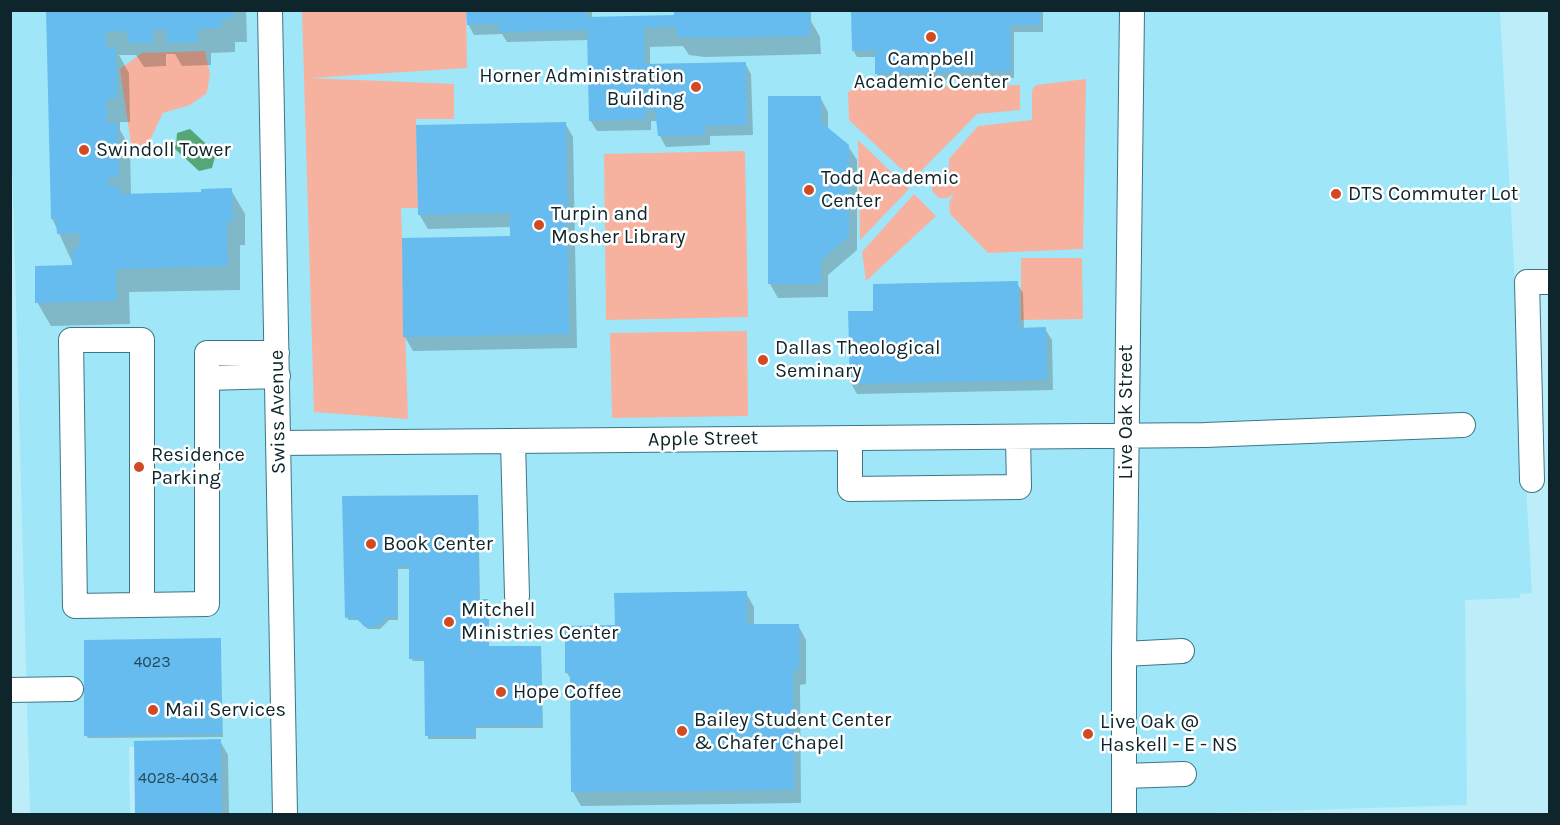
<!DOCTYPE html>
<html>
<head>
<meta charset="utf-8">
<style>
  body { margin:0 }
  #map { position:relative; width:1560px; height:825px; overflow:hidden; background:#beedfa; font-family:Karla,sans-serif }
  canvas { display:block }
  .frame { position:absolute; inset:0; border:12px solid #0d252b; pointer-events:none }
</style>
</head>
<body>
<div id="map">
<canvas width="1560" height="825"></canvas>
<div class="frame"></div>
</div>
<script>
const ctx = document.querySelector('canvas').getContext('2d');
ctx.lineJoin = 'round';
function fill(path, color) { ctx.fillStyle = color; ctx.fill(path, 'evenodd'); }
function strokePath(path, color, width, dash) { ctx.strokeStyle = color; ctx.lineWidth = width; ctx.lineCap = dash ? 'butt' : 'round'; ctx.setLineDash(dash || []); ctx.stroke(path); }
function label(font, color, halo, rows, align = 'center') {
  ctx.font = font + ' Karla,sans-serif'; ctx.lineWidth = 5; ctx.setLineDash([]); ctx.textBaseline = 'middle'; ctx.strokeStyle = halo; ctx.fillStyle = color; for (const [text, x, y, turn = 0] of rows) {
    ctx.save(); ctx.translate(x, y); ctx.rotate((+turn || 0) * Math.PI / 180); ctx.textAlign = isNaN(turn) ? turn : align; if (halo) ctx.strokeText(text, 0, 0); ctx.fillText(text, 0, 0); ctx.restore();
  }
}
fill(new Path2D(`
  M10,11H1500L1532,593L1520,594V598L1465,600L1467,805L1182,814H217L215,744L129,747L130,814H30L11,121Z`), '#a0e6f9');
fill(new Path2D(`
  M302,11H466L467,68L310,78L454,84V119H416L418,208H401L408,419L314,412Z
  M205,51L210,74L207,93L190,105L163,113L147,146L131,144L120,69L142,53Z
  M1086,79L1083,249L988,253L950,214L949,203L954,193L948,198H939L932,191V182L939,175H948L955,182L956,187L957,180L949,172V159L978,126L1032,120V90L1036,85Z
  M1020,85V110L977,114L915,177L899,167L849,120L848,92L856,88Z
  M858,140L909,189L860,240Z
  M745,151L748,317L606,320L604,154Z
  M914,194L936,216L866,281L862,252Z
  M1021,258H1082L1083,319L1021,320Z
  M747,331L748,416L612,418L610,333Z`), '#f6b29f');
fill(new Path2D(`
  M190,129L216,153L212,168L199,171L174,148L176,145L177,133Z`), '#54a777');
fill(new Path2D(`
  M48,10H246L247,42H235V52L211,53V65L182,66L175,54H166V66L144,67L136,55H119L129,73L130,122H120V130L130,148L131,195L202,194L231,190L245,214V245H240V290L129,292L130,324L51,326L37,302L74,266L52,218Z
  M468,10H592V18L676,21V10H811V21L820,37L821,54L705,57L689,55L683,46L650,47V66L745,63L751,74L753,135L710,136V145L666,147L660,136L658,121H651V130L597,131L590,120L589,40L507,42L502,34L474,35L468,24Z
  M852,10H1043V32H1014V78L881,81L877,74L876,57H857L853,50Z
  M820,97L828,112V130L848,146L857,160V250L828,275V297L778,298L770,284Z
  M565,123L573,137L577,348L413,351L405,337L512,237L511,227L428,229L419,214Z
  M1017,283L1023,293L1024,329H1045L1052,340L1053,390L857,394L851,383L874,312Z
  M478,496L480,600H487L489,603V647H541L543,728H476V739H428L426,661H413L411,658V569H398V620H389L380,629H368L358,620H348L344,497Z
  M746,593L754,607V626L798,625L806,640V684L800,685L801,803L581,806L573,792L572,681L567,673L616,627Z
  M220,639L223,737L88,738L86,735Z
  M220,741L228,755L229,814H136V742Z`), '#0003');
fill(new Path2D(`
  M46,10H234V19H222V28L198,29V42L167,43V30H153V43H128L127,31L106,32V47H116L117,98L107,99V123H117L119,177H108L109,186H119V194L201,192V189L232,188L233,222L227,221L228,266L116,269L117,301L35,303V266L72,265V248H79V233L57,234L56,219H51Z
  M466,10H586L587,17L674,15V10H810V36L694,38L676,36V27L644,28L645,64L746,62L747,125L705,126V135L658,136L655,110H646V119L589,121L587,30L499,32V24L467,25Z
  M851,10H1040V25H1010L1011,71L875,74V50L852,51Z
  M768,96H821V122L849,145V236L821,261V284H768Z
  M566,122L569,334L403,337L402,238L510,236V213L418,215L416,125Z
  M1018,281L1019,328L1046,327L1047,380L850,384L848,311H873V284Z
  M478,495L479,599H488V646H541L542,725L475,726V736H425L424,659H409V566H397V617H387L378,626L365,627L355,617L345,618L342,496Z
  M747,591V624H799V670L793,671L794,790L571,792L570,673H565V626L615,625L614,593Z
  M221,638L222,734L84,736V640Z
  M221,739L222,814H135L134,741Z`), '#66bcee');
const minor = new Path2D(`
  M270,10L285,814
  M207,378L278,376
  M850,438V489L1019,487L1018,437
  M513,441L517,596
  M279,443L1205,435L1463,425
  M1532,480L1527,282H1550
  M142,605V340H71L75,606L207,604V353H277
  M1124,654L1182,651
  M10,690L71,689
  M1124,776L1184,774
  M1124,814V654L1132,10`);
strokePath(minor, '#3c7684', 26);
strokePath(minor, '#fff', 24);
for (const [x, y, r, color] of [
  [931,37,6,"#d34a22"],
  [696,87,6,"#d34a22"],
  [84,150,6,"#d34a22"],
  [809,190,6,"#d34a22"],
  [1336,194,6,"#d34a22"],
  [539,225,6,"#d34a22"],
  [763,360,6,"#d34a22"],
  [139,467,6,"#d34a22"],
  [371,544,6,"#d34a22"],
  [449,622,6,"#d34a22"],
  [501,692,6,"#d34a22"],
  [153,710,6,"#d34a22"],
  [682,731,6,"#d34a22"],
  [1088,734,6,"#d34a22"]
]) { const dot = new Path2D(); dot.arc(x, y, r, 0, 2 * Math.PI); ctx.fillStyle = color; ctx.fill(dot); strokePath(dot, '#fff', 2); }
label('16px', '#234b5c', null, [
  ["4023",152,662],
  ["4028-4034",178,778]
]);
label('20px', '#0d252b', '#fff', [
  ["Campbell",931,59,"center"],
  ["Academic Center",931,82,"center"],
  ["Horner Administration",684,76,"right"],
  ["Building",684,99,"right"],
  ["Swindoll Tower",96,150],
  ["Todd Academic",821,178],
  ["Center",821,201],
  ["DTS Commuter Lot",1348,194],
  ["Turpin and",551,214],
  ["Mosher Library",551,237],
  ["Dallas Theological",775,348],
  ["Seminary",775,371],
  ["Residence",151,455],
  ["Parking",151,478],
  ["Book Center",383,544],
  ["Mitchell",461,610],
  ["Ministries Center",461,633],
  ["Hope Coffee",513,692],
  ["Mail Services",165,710],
  ["Bailey Student Center",694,720],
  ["& Chafer Chapel",694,743],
  ["Live Oak @",1100,722],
  ["Haskell - E - NS",1100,745]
], 'left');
label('20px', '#0d252b', '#fff', [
  ["Swiss Avenue",278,412,-91],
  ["Live Oak Street",1126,412,-90],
  ["Apple Street",703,439,-1]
]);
</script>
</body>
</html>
